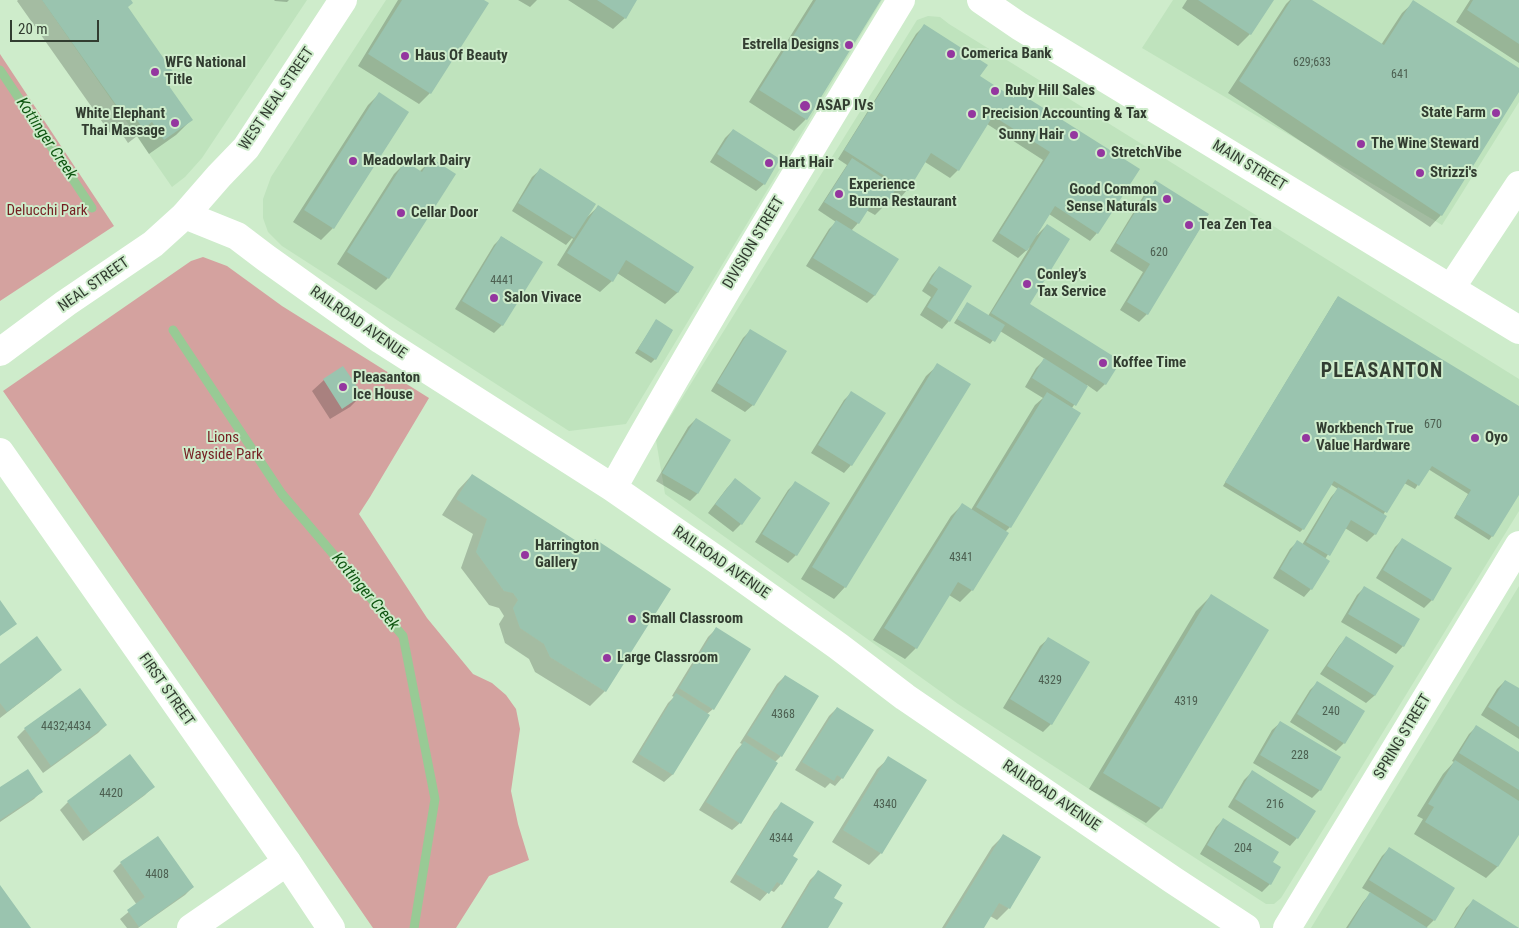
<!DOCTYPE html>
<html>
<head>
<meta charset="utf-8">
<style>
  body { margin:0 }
  #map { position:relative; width:1519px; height:928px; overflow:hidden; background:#ceeccb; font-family:"Roboto Condensed",sans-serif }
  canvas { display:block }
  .scale { position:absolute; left:10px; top:20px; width:89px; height:22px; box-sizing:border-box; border:2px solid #323d31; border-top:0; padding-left:6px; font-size:15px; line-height:18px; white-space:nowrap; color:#323d31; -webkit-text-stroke:4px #ceeccb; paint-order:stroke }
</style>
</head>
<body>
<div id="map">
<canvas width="1519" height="928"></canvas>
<div class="scale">20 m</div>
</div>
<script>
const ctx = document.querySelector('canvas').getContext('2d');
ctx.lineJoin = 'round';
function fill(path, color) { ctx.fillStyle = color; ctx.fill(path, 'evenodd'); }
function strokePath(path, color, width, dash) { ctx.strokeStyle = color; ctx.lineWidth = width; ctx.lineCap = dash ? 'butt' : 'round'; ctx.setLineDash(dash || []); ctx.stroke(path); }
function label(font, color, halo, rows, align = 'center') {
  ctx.font = font + ' "Roboto Condensed",sans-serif'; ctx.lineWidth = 4; ctx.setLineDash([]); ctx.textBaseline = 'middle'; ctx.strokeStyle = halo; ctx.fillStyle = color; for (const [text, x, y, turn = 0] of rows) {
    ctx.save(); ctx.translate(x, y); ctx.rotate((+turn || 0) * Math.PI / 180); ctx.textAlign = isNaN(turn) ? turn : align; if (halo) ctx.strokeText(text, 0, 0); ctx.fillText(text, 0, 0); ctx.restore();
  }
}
fill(new Path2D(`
  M42,0H307L202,158L185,177L172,187Z
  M386,0H882L626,424L569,431L282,246L268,232L263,218V199L271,177Z
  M1173,0H1519V102L1442,225L1142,48Z
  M928,16L940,17L949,24L1519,379V511L1281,898L1274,904H1266L958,704L665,494L656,440L917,20Z
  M1519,586V928H1311Z`), '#bfe3bd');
fill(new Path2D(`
  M0,54L114,226L0,301Z
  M203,257L227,266L282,306L429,398L370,497L359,514L427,618L473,674L492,683L506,695L516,709L520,729L511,791L518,824L529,860L489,876L456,928H373L3,391L191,261Z`), '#d4a29f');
fill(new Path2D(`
  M18,0H129L127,8L177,79L168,88L191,120L176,135L149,154L137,136L128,143L118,128L110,133L17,1Z
  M274,0H289L287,2L275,1Z
  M398,0H482L430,93L419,104L358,66Z
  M518,0H537L530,7Z
  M568,0H636L625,18L613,29Z
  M813,0H880L806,119L794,131L749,102Z
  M1187,0H1272L1250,34L1238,46L1182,8Z
  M1290,0H1309L1381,45L1402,13L1414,2L1519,70V90L1441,215L1430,227L1228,93L1286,4Z
  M1470,0H1519V63L1456,22Z
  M924,26L979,77L1013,99L1018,93L1097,233L1090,241L1049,214L1036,236L1047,225L1028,305L1105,384L1097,392L1087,385L1072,408L1010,527L1005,532L972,590L960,602L949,595L916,648L905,659L873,640L951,516L962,505L971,510L1035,405L1043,398L1025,387L1036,368L1045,359L1000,331L990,344L954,323L964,308L988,316L1030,247L1018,258L992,241L1043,160L987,124L958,170L950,178L925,162L907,190L900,198L892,193L883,207L875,215L866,210L858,223L851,231L897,259L874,296L867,303L806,266L829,229L836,222L818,210L847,165L838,159L916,34Z
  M379,94L333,228L321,240L293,222L368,105Z
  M733,130L764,184L756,191L710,162L725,138Z
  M431,160L388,278L376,290L337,264L394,174L405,163L419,172Z
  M540,170L586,218L598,207L693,268L677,293L665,304L617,273L612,281L600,292L557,265L573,239L572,238L566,245L512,211L532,177Z
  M1155,182L1208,215L1147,314L1139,322L1120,310L1143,272L1110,251L1147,190Z
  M502,237L541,262L502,325L494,333L455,309L494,245Z
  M939,267L949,321L942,329L920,315L931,297L922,291L932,275Z
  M1338,297L1519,408V493L1492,536L1489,540L1454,518L1468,494L1428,469L1415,489L1404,483L1383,515L1375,534L1367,542L1345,528L1325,559L1311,589L1304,597L1273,578L1290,549L1297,542L1302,545L1331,497L1338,489L1330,484L1303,529L1300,532L1223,486L1335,301Z
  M656,321L672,331L655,359L651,363L635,353Z
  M751,330L753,405L745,412L711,391L743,338Z
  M938,365L845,587L834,599L801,579L926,376Z
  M324,380L362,395L350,407L330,419L312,391Z
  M851,393V465L844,473L811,453L844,400Z
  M696,419L697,494L690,501L656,481L688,427Z
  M472,475L587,549L595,541L605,691L590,706L535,672L529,659L505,643L499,624L504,616L499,608L489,605L461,568L473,534L442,515L458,490Z
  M735,480L741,524L733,532L708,513L727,488Z
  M795,483L796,555L788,563L755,542L788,490Z
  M1403,539L1432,600L1424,608L1376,578L1395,547Z
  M1365,587L1403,646L1396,654L1341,622L1357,595Z
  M1211,596L1161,808L1146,823L1089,789L1196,611Z
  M716,629L713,709L707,714L709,715L672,775L664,782L632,762L668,703L674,697L672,696L708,637Z
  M1346,638L1392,667L1374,696L1366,703L1320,674L1339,646Z
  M1048,639L1051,724L1043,732L1003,708L1040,646Z
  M0,665L60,670L52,678L0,718Z
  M785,676L781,756L775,762L740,823L732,830L699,810L736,751L742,744L740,743L777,684Z
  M1505,681L1519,690V739L1481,715L1497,689Z
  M1317,683L1344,743L1336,751L1290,722L1310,690Z
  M837,708L842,778L835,786L830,783L825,788L795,770L829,716Z
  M1280,723L1339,758L1320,790L1312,798L1253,763L1272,730Z
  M106,725L98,733L43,773L17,737L25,729Z
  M1476,727L1519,753V832L1497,867L1486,878L1414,834L1423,819L1417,816L1443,774L1454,762L1452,761L1469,734Z
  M889,758L926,780L881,853L869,865L832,842L877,769Z
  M1252,772L1297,838L1290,846L1228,807L1244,780Z
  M153,787L145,795L83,841L60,810L68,802Z
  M0,789L42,791L34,799L0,822Z
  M782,804L791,856L781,884L774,892L770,890L760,901L730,882L774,811Z
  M1223,820L1271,862L1270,884L1262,892L1200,854L1216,827Z
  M1004,835L1040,858L1009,908L997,920L990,916L983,928H942L992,847Z
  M158,837L193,887L185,895L138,928H127L120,919L137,905L113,871L121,863Z
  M1389,849L1434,920L1426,928H1346L1363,902L1371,893L1362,888L1382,856Z
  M818,872L827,928H781L810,880Z
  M1473,901L1517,928H1454L1466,908Z`), '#0003');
strokePath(new Path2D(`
  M0,70L92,208
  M173,330L282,494L403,636L435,799L414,928`), '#98ca95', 9);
fill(new Path2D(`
  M42,0H131L133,3L128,7L178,79L169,86L193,120L164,140L152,122L143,129L133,114L126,119Z
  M402,0H484L489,3L431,94L368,54Z
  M597,0H637L626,19Z
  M816,0H881L807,120L759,90Z
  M1198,0H1274L1251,35Z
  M1291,0H1312L1384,45L1413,0L1519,68V92L1442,216L1239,81Z
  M1473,0H1519V44L1467,10Z
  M924,24L988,65L980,76L1014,98L1018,92L1140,169L1098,234L1055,206L1027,251L999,233L1050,152L993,116L959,171L931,153L908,191L844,150Z
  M379,92L409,112L334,229L304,210Z
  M733,129L780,159L765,185L717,154Z
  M431,158L456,174L389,279L347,252L405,161L422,172Z
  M852,158L897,187L884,208L873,202L859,224L824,202Z
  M540,168L596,204L574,238L518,203Z
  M1155,180L1209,214L1148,315L1127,302L1150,264L1116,243Z
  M598,205L694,267L678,293L626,260L613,282L567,253Z
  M836,220L899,259L875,296L813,258Z
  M1047,224L1070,239L1030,304L1121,361L1106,385L991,313Z
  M501,236L543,262L503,326L462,301Z
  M939,266L972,286L950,322L927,307L938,289L929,283Z
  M1338,296L1519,406V495L1493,537L1456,514L1471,490L1432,466L1419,486L1408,479L1387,513L1334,481L1304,530L1225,482Z
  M967,302L1005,325L995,342L957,319Z
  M656,319L673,330L656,360L638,349Z
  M750,329L787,351L754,406L717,383Z
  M1044,358L1088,386L1076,406L1032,378Z
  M937,363L971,384L846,588L812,567Z
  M343,366L363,395L342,409L323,379Z
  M851,391L886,413L852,466L818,445Z
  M1047,392L1081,413L1011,528L976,507Z
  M696,418L731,440L698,494L662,473Z
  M472,474L589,549L595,539L671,589L606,692L550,657L544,644L520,628L513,608L518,600L513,593L504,591L476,552L487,519L456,499Z
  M735,478L761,498L742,525L715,504Z
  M795,481L830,503L797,556L762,534Z
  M1338,487L1387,516L1376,535L1351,520L1330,556L1306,542Z
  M962,503L1009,533L973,591L958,582L917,649L884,628Z
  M1402,538L1452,568L1433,601L1383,570Z
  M1297,540L1330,561L1312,590L1280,569Z
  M1364,586L1420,619L1404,647L1348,614Z
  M1211,594L1269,630L1162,809L1103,773Z
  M0,600L17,624L0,636Z
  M716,627L751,649L714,710L679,688Z
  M37,636L62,670L7,712L0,703V664Z
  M1346,636L1394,666L1375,696L1327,666Z
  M1048,637L1090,662L1052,725L1010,699Z
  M785,675L819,696L782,757L747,735Z
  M1505,680L1519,688V727L1488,707Z
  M1317,681L1365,711L1345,744L1297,714Z
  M80,688L107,725L51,766L24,728Z
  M676,693L710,715L673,775L639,754Z
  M837,707L874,730L843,779L837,775L834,781L802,762Z
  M1280,721L1341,757L1321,791L1260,755Z
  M1476,725L1519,752V790L1459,753Z
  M744,741L778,763L741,824L706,802Z
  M130,754L155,787L91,834L67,801Z
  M888,756L927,780L882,854L843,830Z
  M1455,760L1519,801V835L1498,867L1425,822L1434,807L1428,804Z
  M28,769L43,792L0,820V787Z
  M1252,770L1316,811L1298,839L1235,799Z
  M781,802L814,822L793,856L798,859L782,885L777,882L769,894L736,874Z
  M1223,818L1279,852L1273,862L1281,867L1271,885L1207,845Z
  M1003,834L1041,857L1010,909L999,903L984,928H945Z
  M158,836L194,887L139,927L127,910L145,897L120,862Z
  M1389,847L1455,888L1435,921L1369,880Z
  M818,870L842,885L834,898L843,903L828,928H783Z
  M0,885L31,928H0Z
  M1370,892L1428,928H1348Z
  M1473,899L1519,928H1455Z`), '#9ac4af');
strokePath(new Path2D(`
  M185,215L237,236L266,258L381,340L613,488L717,560L838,646L905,697L1173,880L1246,928
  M0,352L66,303L153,244L185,215L219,176L246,148L343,0
  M613,488C705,323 803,162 901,0
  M191,928L287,862
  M1287,928L1519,545`), '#fff', 28);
strokePath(new Path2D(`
  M981,0L1019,26L1519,330
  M1451,288L1519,185
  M0,452L287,862L331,928`), '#fff', 28);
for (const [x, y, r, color] of [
  [849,45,5,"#94369f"],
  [951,54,5,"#94369f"],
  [405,56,5,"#94369f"],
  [155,72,5,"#94369f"],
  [995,91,5,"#94369f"],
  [805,106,6,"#94369f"],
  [1496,113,5,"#94369f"],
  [972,114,5,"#94369f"],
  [175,123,5,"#94369f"],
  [1074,135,5,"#94369f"],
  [1361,144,5,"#94369f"],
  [1101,153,5,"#94369f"],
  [353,161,5,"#94369f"],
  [769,163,5,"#94369f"],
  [1420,173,5,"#94369f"],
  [839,194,5,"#94369f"],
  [1167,199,5,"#94369f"],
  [401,213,5,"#94369f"],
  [1189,225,5,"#94369f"],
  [1027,284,5,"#94369f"],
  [494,298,5,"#94369f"],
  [1103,363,5,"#94369f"],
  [343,387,5,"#94369f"],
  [1306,438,5,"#94369f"],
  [1475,438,5,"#94369f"],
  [525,555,5,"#94369f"],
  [632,619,5,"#94369f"],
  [607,658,5,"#94369f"]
]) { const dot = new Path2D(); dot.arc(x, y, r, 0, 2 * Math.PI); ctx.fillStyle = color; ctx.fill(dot); strokePath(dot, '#ceeccb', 2); }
label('12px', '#4c5f50', null, [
  ["629;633",1312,63],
  ["641",1400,75],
  ["620",1159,253],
  ["4441",502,281],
  ["670",1433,425],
  ["4341",961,558],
  ["4329",1050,681],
  ["4319",1186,702],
  ["240",1331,712],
  ["4368",783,715],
  ["4432;4434",66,727],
  ["228",1300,756],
  ["4420",111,794],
  ["4340",885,805],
  ["216",1275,805],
  ["4344",781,839],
  ["204",1243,849],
  ["4408",157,875]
]);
label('bold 15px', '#323d31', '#ceeccb', [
  ["Estrella Designs",839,45,"right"],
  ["Comerica Bank",961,54],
  ["Haus Of Beauty",415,56],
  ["WFG National",165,63],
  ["Title",165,80],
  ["Ruby Hill Sales",1005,91],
  ["ASAP IVs",816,106],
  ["State Farm",1486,113,"right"],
  ["White Elephant",165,114,"right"],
  ["Thai Massage",165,131,"right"],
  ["Precision Accounting & Tax",982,114],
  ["Sunny Hair",1064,135,"right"],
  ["The Wine Steward",1371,144],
  ["StretchVibe",1111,153],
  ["Meadowlark Dairy",363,161],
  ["Hart Hair",779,163],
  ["Strizzi's",1430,173],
  ["Experience",849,185],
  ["Burma Restaurant",849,202],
  ["Good Common",1157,190,"right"],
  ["Sense Naturals",1157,207,"right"],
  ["Cellar Door",411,213],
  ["Tea Zen Tea",1199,225],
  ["Conley’s",1037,275],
  ["Tax Service",1037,292],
  ["Salon Vivace",504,298],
  ["Koffee Time",1113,363],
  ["Pleasanton",353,378],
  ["Ice House",353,395],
  ["Workbench True",1316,429],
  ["Value Hardware",1316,446],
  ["Oyo",1485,438],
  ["Harrington",535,546],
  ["Gallery",535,563],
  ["Small Classroom",642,619],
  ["Large Classroom",617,658]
], 'left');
label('15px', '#323d31', '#ceeccb', [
  ["WEST NEAL STREET",277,99,-56],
  ["MAIN STREET",1249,166,31],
  ["DIVISION STREET",754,243,-59],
  ["NEAL STREET",94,285,-35],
  ["RAILROAD AVENUE",358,323,35],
  ["RAILROAD AVENUE",721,563,35],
  ["FIRST STREET",166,690,55],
  ["SPRING STREET",1403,737,-59],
  ["RAILROAD AVENUE",1051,796,34]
]);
label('15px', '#751f22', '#ceeccb', [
  ["Delucchi Park",47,211],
  ["Lions",223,438],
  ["Wayside Park",223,455]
]);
label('italic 16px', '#0f5511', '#ceeccb', [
  ["Kottinger Creek",46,139,56],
  ["Kottinger Creek",365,592,50]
]);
ctx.letterSpacing = '1px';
label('bold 20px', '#323d31', '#ceeccb', [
  ["PLEASANTON",1382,372]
]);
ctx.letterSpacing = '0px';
</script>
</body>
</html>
